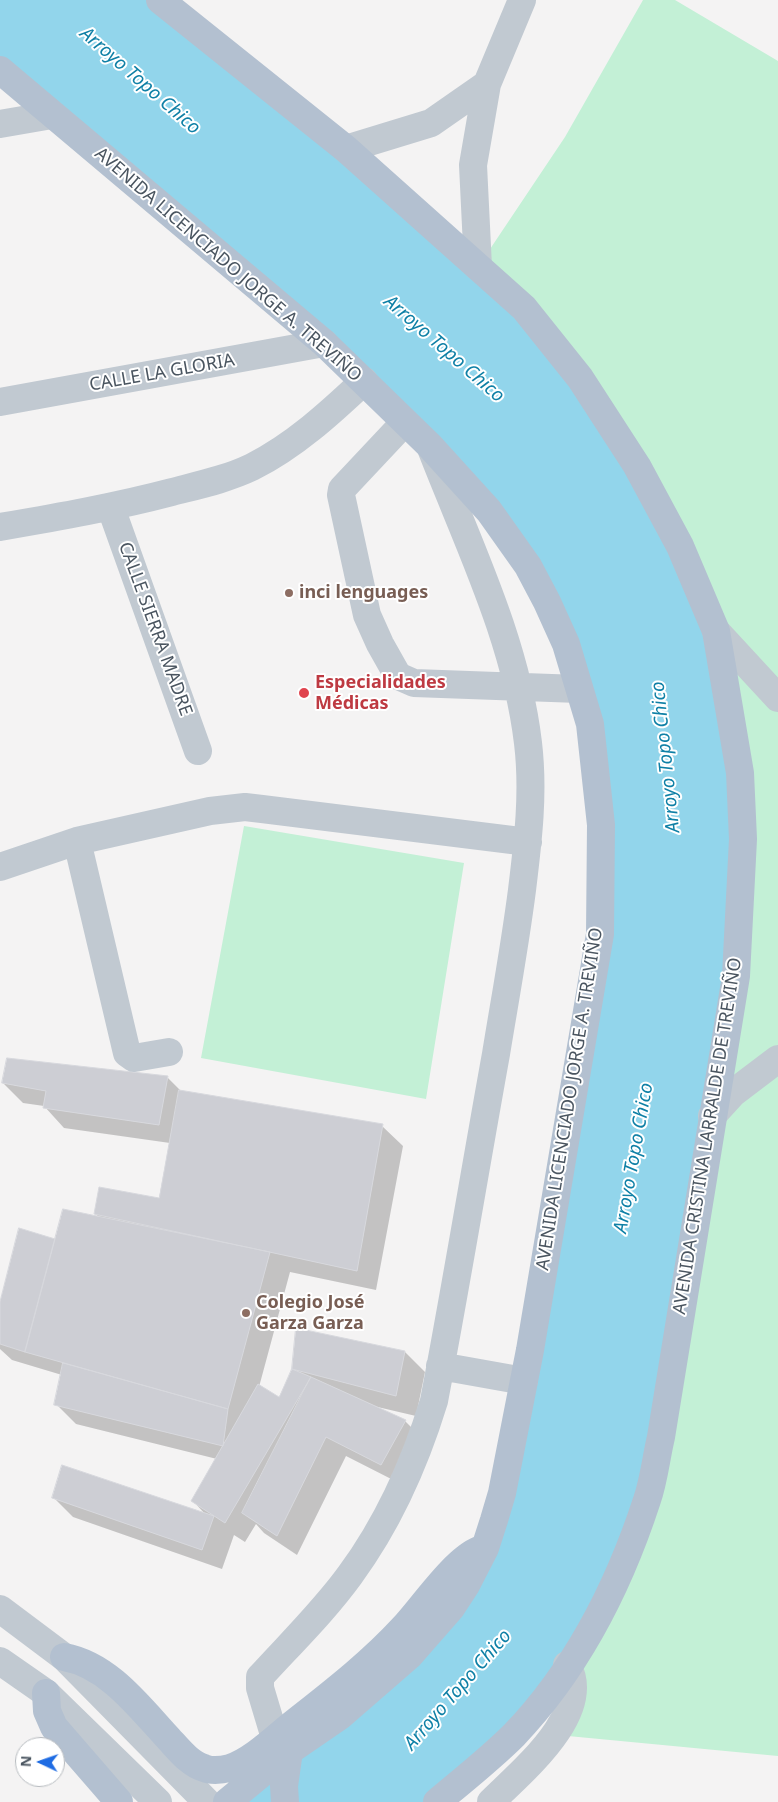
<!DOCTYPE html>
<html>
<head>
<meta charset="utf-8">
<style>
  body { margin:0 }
  #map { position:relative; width:778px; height:1802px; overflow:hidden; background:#f4f3f3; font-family:"Noto Sans",sans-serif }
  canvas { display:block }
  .north { position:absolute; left:15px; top:1737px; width:50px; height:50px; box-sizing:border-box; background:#fff; border:1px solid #b7bbbf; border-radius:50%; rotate:273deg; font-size:14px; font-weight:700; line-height:20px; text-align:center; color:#4a5560 }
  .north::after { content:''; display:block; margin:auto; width:18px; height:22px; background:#1f6ce3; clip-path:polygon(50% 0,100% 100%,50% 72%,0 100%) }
</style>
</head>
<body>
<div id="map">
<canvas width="778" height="1802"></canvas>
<div class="north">N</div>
</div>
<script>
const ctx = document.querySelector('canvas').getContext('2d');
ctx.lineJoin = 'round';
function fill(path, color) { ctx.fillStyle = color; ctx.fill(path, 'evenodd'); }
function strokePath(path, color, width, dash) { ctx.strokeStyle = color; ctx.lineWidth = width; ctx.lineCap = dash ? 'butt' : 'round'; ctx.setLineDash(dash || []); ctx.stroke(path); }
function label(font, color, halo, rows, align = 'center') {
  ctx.font = font + ' "Noto Sans",sans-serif'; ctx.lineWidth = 4; ctx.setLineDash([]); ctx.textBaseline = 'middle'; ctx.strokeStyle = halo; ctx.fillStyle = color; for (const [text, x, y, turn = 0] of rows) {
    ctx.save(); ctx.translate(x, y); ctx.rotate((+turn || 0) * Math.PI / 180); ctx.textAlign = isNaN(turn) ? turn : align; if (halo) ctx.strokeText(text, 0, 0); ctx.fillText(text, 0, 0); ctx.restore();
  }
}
fill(new Path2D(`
  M643,0H675L778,61V1756L568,1736L736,976L478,267L565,137Z
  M244,826L464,863L426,1099L201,1058Z`), '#c3f0d6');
fill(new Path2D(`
  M0,0H160L346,149L580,378L716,631L743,839L648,1498L567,1665L437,1802H233L485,1548L600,934L601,825L566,644L429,445L0,70Z`), '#92d5eb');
fill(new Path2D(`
  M8,1059L168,1078L182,1092L382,1126L403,1146L376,1290L290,1272L259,1387L280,1398L293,1369L405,1352L425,1372L416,1416L369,1405L405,1421L425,1441L401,1484L346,1456L297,1555L264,1533L256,1524L245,1542L234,1535L222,1569L73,1517L53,1497L206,1515L193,1501L217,1459L76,1424L56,1404L62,1375L12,1360L0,1349V1307L20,1230L56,1241L99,1217L95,1214L160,1199L170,1143L64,1128L44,1106L23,1103L3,1083Z`), '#0003');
const building = new Path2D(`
  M7,1058L168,1076L159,1125L43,1108L46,1091L2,1083Z
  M179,1090L383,1124L357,1271L94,1214L99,1187L159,1198Z
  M63,1209L270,1252L228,1409L25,1352Z
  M19,1228L55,1239L25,1352L0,1344V1302Z
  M296,1328L405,1351L396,1396L292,1369Z
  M63,1363L228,1409L223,1446L54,1405Z
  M292,1369L311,1377L225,1523L191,1501L258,1384L279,1397Z
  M311,1377L406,1420L381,1465L326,1437L277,1536L242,1513Z
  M62,1465L214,1516L202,1550L52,1498Z`);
fill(building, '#cdced4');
strokePath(building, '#d7d8dd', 1);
strokePath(new Path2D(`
  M0,124L52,115
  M346,149L431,123L487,84
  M478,267L473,165L487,84L522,0
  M0,402L324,343
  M404,423L342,489L341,495L367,615L380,644L398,676L414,683L579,689
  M111,508L198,751
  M0,527C58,517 115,507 172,492C199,485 227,479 252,467C294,446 330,413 364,381
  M716,631L778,698
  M77,841L127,1053L134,1058L169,1052
  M0,867L77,841L210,811L245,807L262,809L528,842
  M712,1116L733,1093L778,1059
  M440,1366L524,1381
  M0,1609L64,1657L207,1802
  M0,1661L46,1693L158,1802
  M275,1738L260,1688V1677C290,1644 324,1611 350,1575C389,1522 415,1463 434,1401C456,1286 475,1170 496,1054C505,999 515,945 522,890C528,841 534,793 528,743C516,641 469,546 432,451
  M491,1802C522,1771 594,1713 567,1665`), '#c1c9d1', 28);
strokePath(new Path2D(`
  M160,0L346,149L524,308L580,378L637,466L680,546L716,631L740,773L743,839L736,976L661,1437C656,1458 654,1480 647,1500C619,1586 577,1669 514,1735C490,1759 463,1780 437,1802
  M0,70L324,343L429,445L489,511L528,566L547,602L566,644L590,724L601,825L600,934L530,1350L502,1493L494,1520L485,1548L466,1585L451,1608L409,1656L340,1716L289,1751L227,1802
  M64,1657C109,1665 140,1708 169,1739C179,1750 190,1764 204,1768C211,1771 222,1770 230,1768C251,1761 272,1741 289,1727C328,1696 369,1665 403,1628C422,1608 454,1560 479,1550
  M46,1693L47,1711L54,1727L119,1802
  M285,1802L284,1786L289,1751`), '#b3c0d0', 28);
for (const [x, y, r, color] of [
  [289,593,5,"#8d6e63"],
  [304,693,6,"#e0444e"],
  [246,1313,5,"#8d6e63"]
]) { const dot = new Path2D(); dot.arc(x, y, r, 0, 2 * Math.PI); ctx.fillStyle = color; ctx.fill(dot); strokePath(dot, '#fff', 2); }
label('18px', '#4a5560', '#fff', [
  ["AVENIDA LICENCIADO JORGE A. TREVIÑO",228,265,41],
  ["CALLE LA GLORIA",162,373,-10],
  ["CALLE SIERRA MADRE",155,629,70],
  ["AVENIDA LICENCIADO JORGE A. TREVIÑO",570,1099,-81],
  ["AVENIDA CRISTINA LARRALDE DE TREVIÑO",708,1136,-81]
]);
label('bold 18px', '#785e54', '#fff', [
  ["inci lenguages",299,593],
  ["Colegio José",256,1303],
  ["Garza Garza",256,1324]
], 'left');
label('bold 18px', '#be3a42', '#fff', [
  ["Especialidades",315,683],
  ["Médicas",315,704]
], 'left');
label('italic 19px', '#0f80a6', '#fff', [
  ["Arroyo Topo Chico",140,81,41],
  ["Arroyo Topo Chico",444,349,41],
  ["Arroyo Topo Chico",666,757,-96],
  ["Arroyo Topo Chico",634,1158,-80],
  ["Arroyo Topo Chico",458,1690,-49]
]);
</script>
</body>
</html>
